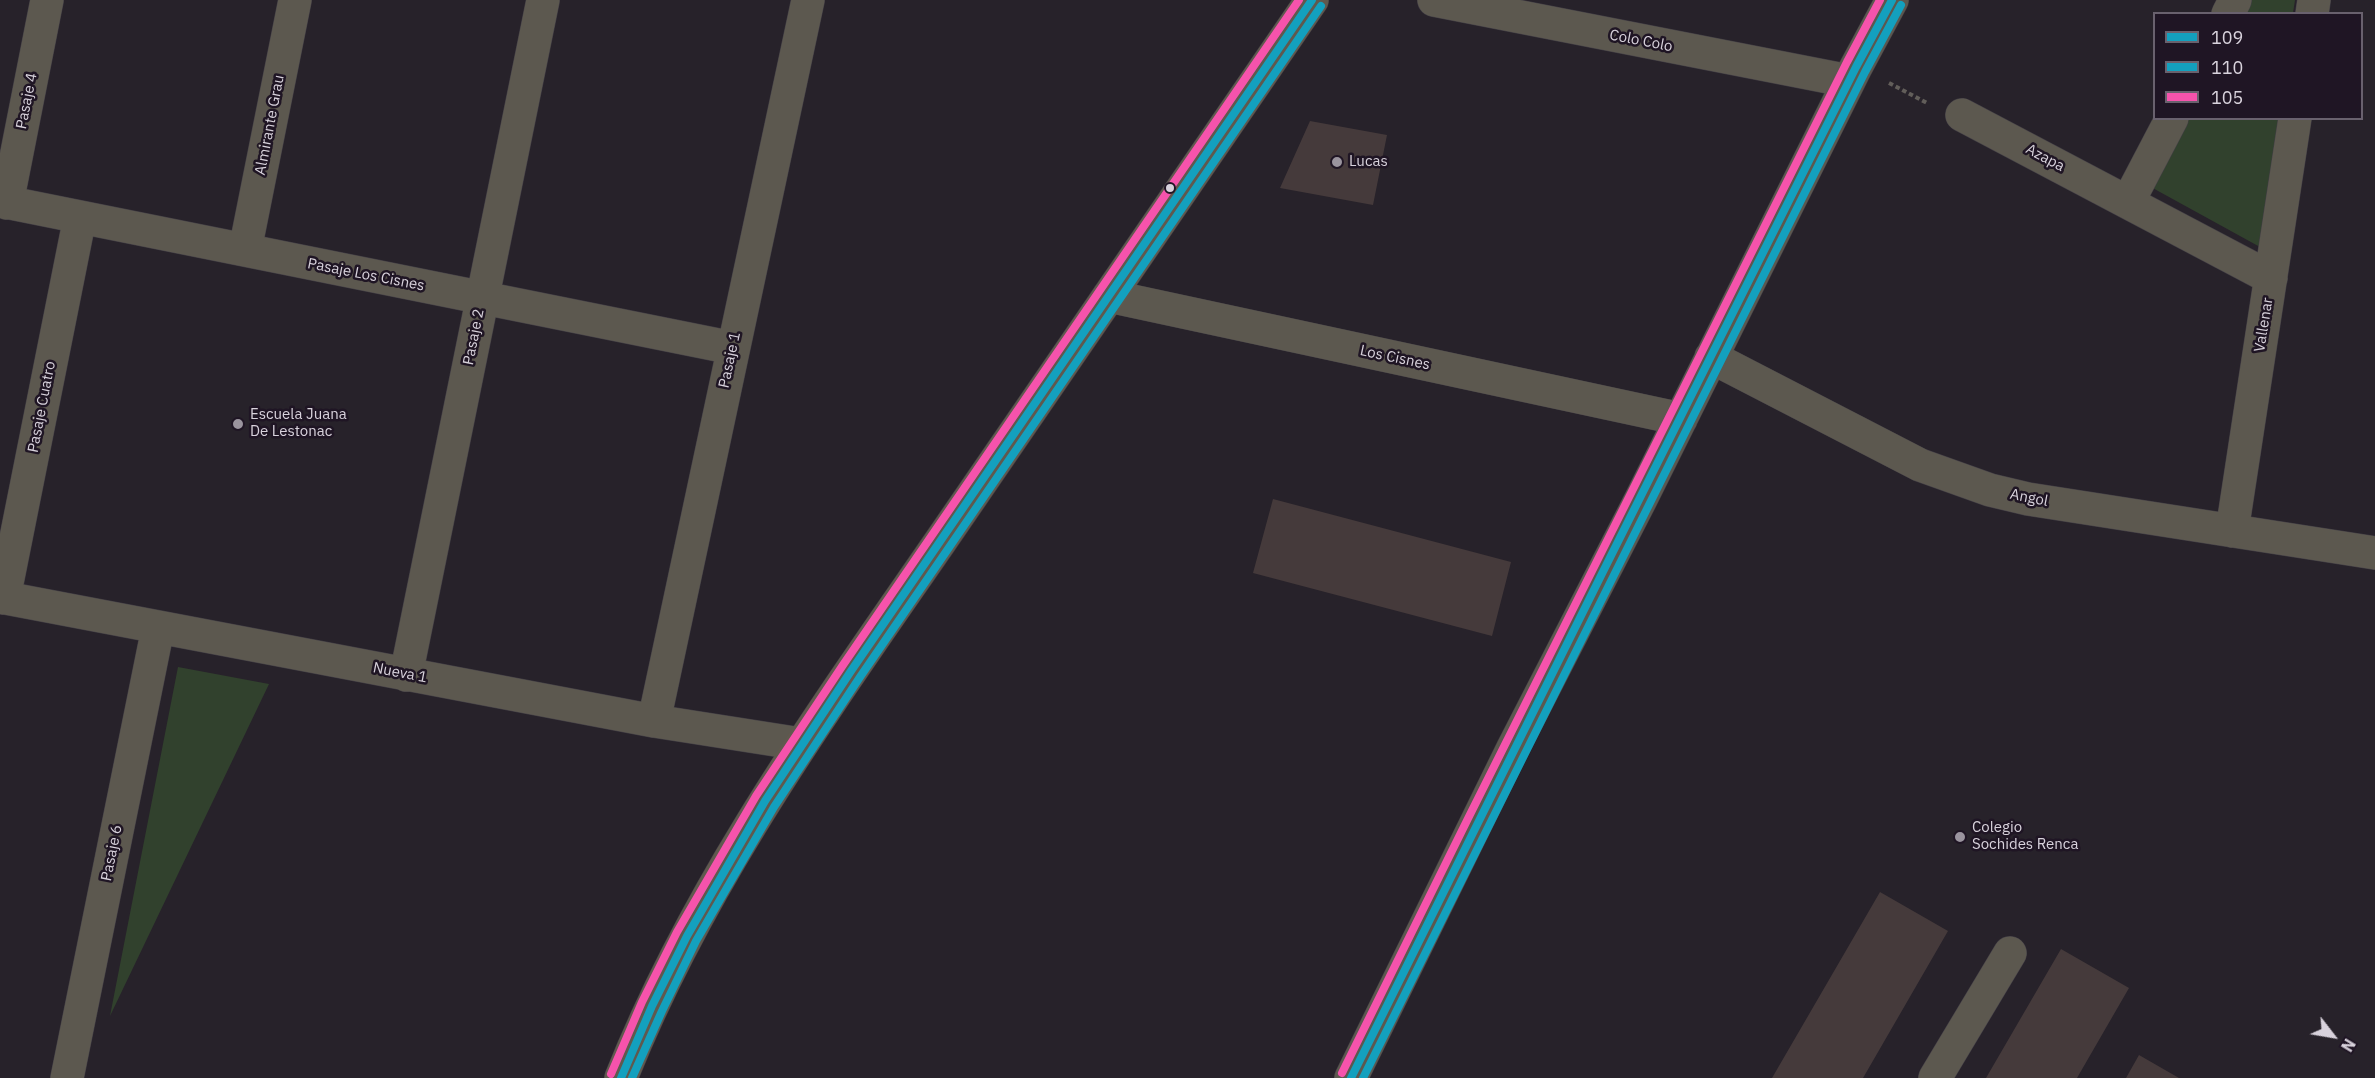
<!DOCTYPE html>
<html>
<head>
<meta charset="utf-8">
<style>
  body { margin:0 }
  #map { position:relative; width:2375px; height:1078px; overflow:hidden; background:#27222a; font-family:"IBM Plex Sans",sans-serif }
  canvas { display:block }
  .legend { position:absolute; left:2153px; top:12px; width:210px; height:108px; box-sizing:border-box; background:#1f1524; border:2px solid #69616e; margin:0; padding:8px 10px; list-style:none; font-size:18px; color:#d8d2dc }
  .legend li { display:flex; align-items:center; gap:12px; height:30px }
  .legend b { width:30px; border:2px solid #69616e }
  .north { position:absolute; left:2303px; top:1006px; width:60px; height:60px; -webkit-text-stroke:4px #1f1524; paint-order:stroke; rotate:121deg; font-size:16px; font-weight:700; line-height:24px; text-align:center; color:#d8d2dc }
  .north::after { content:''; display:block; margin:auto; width:21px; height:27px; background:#d8d2dc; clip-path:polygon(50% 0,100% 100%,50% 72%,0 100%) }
</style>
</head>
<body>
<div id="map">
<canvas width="2375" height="1078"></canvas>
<ul class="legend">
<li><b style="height:8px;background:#13a0be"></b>109</li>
<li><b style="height:8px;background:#13a0be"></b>110</li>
<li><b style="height:8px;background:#f653ac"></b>105</li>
</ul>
<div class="north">N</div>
</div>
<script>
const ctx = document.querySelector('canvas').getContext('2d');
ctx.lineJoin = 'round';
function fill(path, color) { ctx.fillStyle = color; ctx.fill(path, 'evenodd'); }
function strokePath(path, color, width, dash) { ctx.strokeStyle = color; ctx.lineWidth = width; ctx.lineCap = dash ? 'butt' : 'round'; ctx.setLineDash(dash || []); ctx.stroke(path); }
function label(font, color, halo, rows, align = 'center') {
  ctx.font = font + ' "IBM Plex Sans",sans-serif'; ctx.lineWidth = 5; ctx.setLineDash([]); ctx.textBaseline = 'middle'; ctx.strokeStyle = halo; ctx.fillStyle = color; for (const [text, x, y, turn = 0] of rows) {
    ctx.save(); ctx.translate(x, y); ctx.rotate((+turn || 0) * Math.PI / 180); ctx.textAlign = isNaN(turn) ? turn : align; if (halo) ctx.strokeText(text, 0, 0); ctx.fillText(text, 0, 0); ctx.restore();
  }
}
fill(new Path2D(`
  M2228,0H2295L2293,13L2220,14Z
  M2160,119H2279L2260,247L2129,175Z
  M178,667L269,684L110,1016Z`), '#31412d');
fill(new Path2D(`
  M1310,121L1387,135L1373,205L1280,188Z
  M1273,499L1511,562L1492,636L1253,573Z
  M1880,892L1948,931L1863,1078H1772Z
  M2061,949L2129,988L2077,1078H1986Z
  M2139,1055L2179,1078H2126Z`), '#453a3b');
const minor = new Path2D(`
  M1434,0L1849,81
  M2228,14L2235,0
  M2312,14L2314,0
  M1962,115L2271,278
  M0,201L733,348
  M2128,202L2172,118
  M7,203L47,0
  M245,250L295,0
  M1109,296L1681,419
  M1711,357L1920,465L1990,490L2028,499L2375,553
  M2232,531L2295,118
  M0,597L654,721L801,744
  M4,598L80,217
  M406,675L543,0
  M654,721L808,0
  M67,1078L158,628
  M1351,1078L1513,748L1641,499L1856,67L1892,0
  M1935,1078L2010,953`);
const major = new Path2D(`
  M621,1078C698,884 822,713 940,542C1064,362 1188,181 1312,0`);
strokePath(minor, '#433f46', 34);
strokePath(major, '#433f46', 34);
strokePath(new Path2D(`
  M1889,83L1927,103`), '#625e5a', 4, [4.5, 3]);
strokePath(minor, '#5c584f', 33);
strokePath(major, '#60594e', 33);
strokePath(new Path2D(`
  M621,1078L652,1006L687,936L765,801L851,671L1312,0
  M1351,1078C1517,740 1688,404 1856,67L1892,0`), '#13a0be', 8);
strokePath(new Path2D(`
  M632,1078L662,1011L696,941L774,807L860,677L1321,6
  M1363,1078C1528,741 1698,407 1865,72L1901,5`), '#13a0be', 8);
strokePath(new Path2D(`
  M1342,1073C1508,735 1679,400 1847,62L1880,0
  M611,1074L642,1002L677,932L756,796L843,665L1299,0`), '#f653ac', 8);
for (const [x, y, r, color] of [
  [1337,162,6,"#9a949e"],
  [1170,188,5,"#d8d2dc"],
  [238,424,6,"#9a949e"],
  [1960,837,6,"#9a949e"]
]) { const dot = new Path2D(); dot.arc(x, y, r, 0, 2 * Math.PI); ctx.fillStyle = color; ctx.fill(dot); strokePath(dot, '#1f1524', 2); }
label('15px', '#d8d2dc', '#1f1524', [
  ["Colo Colo",1641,41,11],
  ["Pasaje 4",27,101,-79],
  ["Almirante Grau",270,125,-79],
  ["Azapa",2045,158,28],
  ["Pasaje Los Cisnes",366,275,11],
  ["Vallenar",2264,325,-81],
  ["Pasaje 2",474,337,-79],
  ["Los Cisnes",1395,358,12],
  ["Pasaje 1",730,360,-78],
  ["Pasaje Cuatro",42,407,-79],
  ["Angol",2029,498,11],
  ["Nueva 1",400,673,11],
  ["Pasaje 6",112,853,-79]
]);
label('15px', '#d8d2dc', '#1f1524', [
  ["Lucas",1349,162],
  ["Escuela Juana",250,415],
  ["De Lestonac",250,432],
  ["Colegio",1972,828],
  ["Sochides Renca",1972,845]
], 'left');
</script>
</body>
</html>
